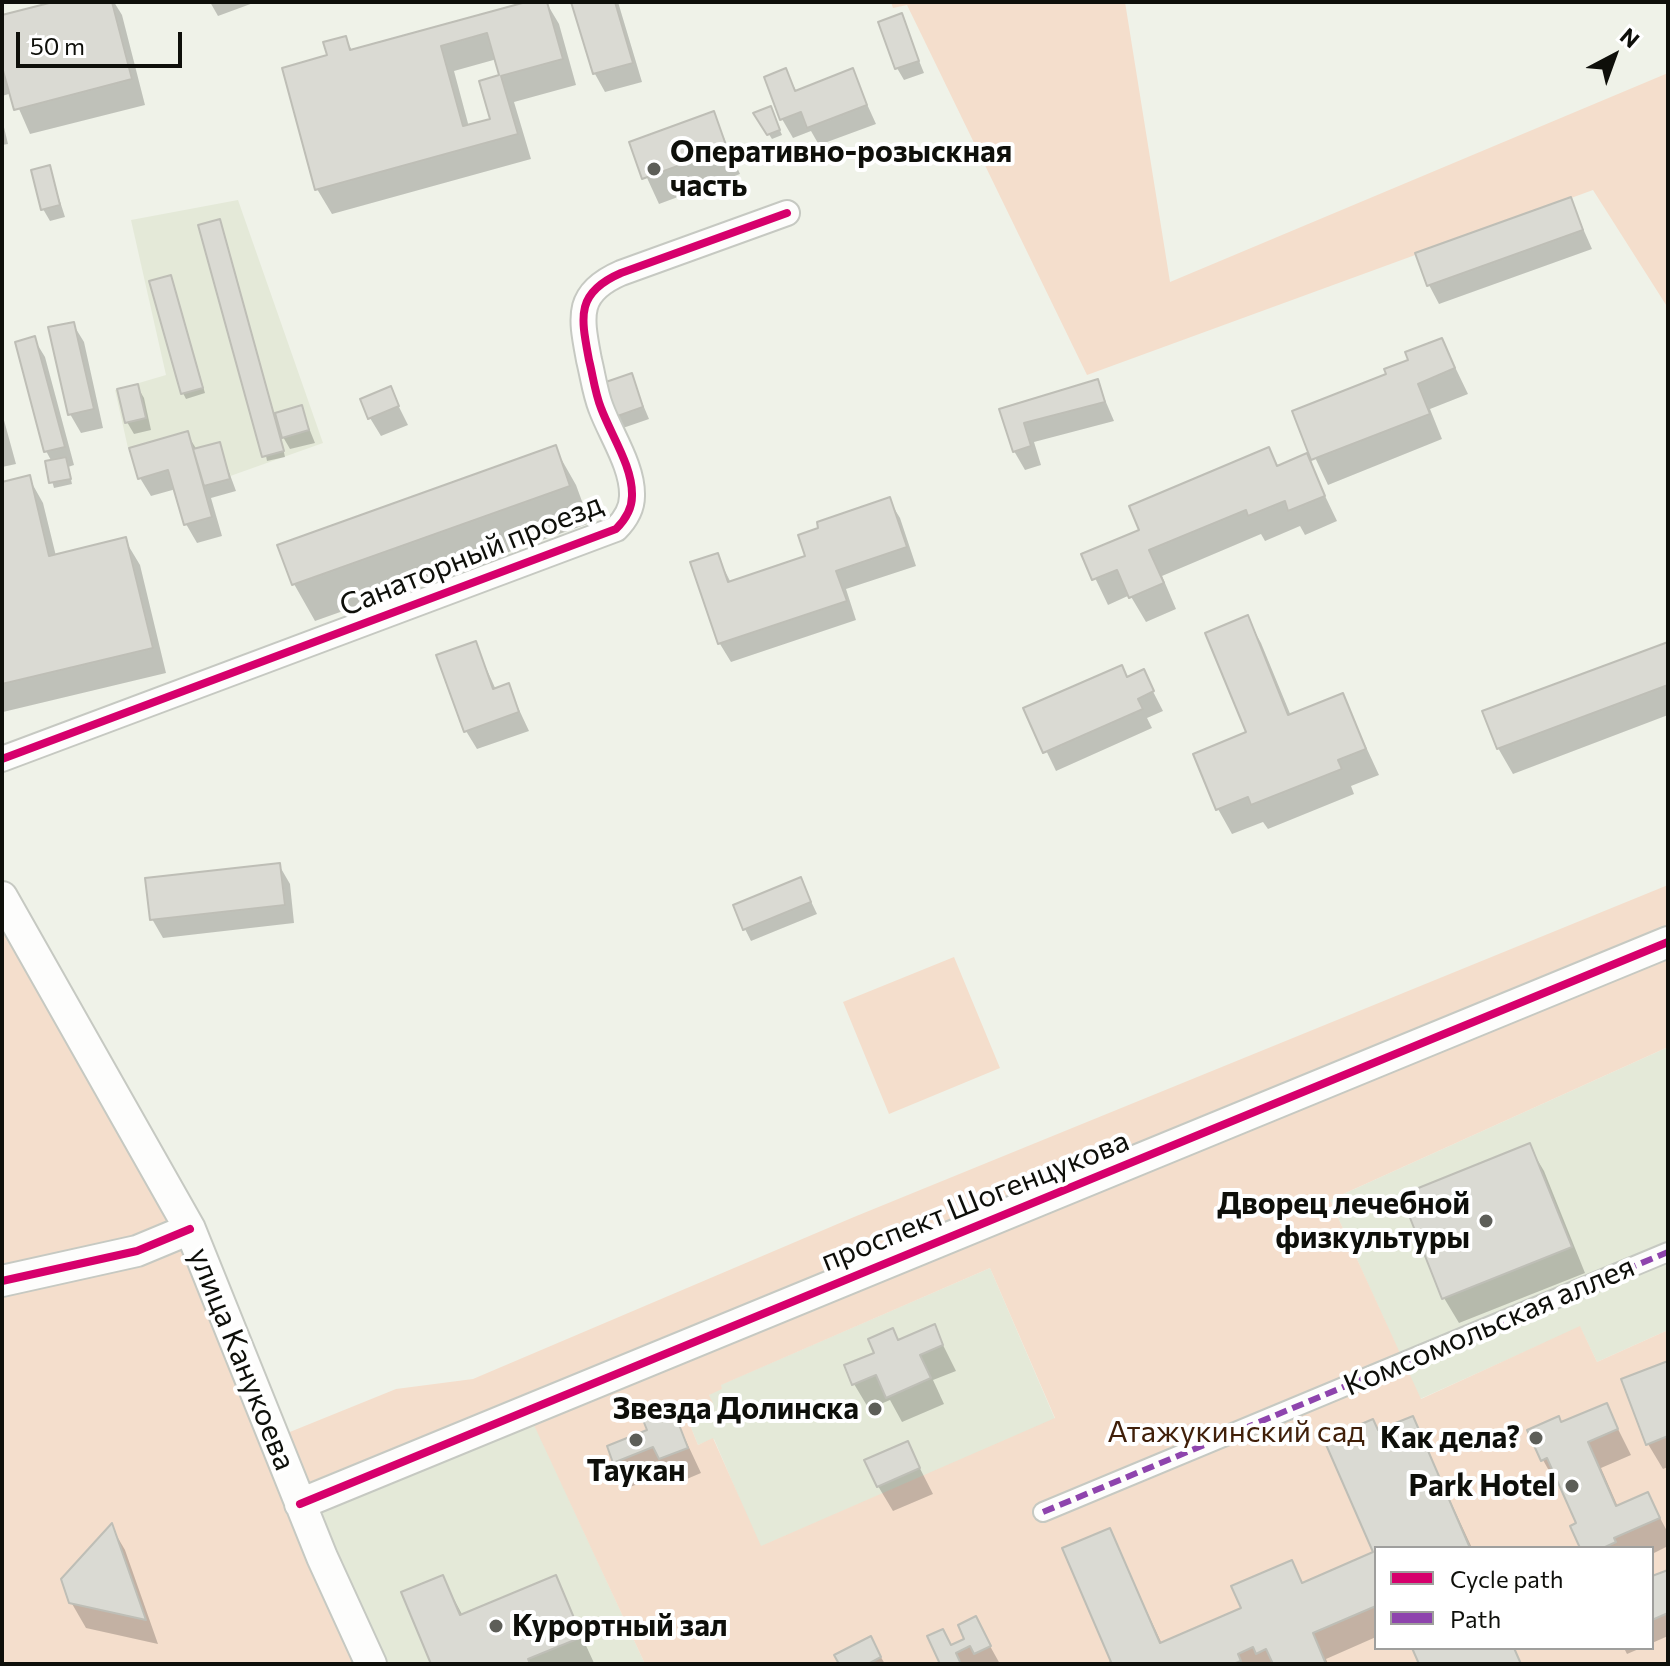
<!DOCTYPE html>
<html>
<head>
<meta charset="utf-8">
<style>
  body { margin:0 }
  #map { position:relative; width:1670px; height:1666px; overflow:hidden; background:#eff2e8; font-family:Commissioner,sans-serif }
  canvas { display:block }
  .frame { position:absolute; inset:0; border:4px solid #0e0f0a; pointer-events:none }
  .legend { position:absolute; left:1374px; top:1546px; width:280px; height:104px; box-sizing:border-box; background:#fff; border:2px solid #9f9f9d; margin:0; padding:10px 14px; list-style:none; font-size:24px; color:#0e0f0a }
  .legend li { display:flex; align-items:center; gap:16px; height:40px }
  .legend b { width:40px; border:2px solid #9f9f9d }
  .north { position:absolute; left:1574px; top:16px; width:80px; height:80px; -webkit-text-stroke:6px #fff; paint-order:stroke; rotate:41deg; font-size:22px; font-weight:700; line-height:32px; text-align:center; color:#0e0f0a }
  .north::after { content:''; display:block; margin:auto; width:28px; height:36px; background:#0e0f0a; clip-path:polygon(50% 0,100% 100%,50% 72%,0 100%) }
  .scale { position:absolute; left:16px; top:32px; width:166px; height:36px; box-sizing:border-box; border:4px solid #0e0f0a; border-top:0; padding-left:10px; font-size:24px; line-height:28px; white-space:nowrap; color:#0e0f0a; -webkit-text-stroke:6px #fff; paint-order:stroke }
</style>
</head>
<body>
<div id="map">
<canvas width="1670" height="1666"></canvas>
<div class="frame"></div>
<ul class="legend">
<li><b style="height:10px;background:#d6006c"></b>Cycle path</li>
<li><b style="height:10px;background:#8e44ad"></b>Path</li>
</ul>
<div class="north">N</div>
<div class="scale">50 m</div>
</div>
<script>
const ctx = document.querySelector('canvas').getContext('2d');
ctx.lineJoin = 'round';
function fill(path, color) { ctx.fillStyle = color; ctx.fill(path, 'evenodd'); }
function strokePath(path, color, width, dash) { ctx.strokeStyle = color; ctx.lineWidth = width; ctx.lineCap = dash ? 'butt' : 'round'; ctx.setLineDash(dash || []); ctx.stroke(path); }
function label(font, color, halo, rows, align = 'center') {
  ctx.font = font + ' Commissioner,sans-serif'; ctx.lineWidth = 8; ctx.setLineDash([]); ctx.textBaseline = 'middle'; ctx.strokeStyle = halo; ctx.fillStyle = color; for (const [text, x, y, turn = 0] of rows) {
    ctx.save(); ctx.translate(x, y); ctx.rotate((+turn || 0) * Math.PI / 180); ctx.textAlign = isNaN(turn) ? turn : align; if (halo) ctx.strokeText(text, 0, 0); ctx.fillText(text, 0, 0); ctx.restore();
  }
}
fill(new Path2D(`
  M238,200L323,443L205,485L188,434L128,448L115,390L166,375L131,220Z
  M1668,1047V1330L1597,1362L1580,1327L1420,1399L1330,1200Z
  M990,1268L1055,1419L760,1547L714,1439L698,1445L686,1415L712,1404L709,1395L720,1385Z
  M528,1410L645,1664H371L300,1504Z`), '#e4e9d8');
fill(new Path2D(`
  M891,2H1125L1170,282L1668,73V308L1593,190L1087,375L907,5L893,8Z
  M1668,885V1047L1330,1200L1421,1399L1580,1326L1597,1362L1668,1330V1664H645L527,1410L301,1504L371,1664H2V897L76,1024L275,1438L396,1389L473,1379L854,1217ZM990,1268L1055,1418L761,1546L713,1438L698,1445L686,1415L713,1403L709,1395L722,1389L721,1385ZM1376,1548H1652V1648H1376Z
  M954,957L1000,1068L889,1114L843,1002Z`), '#f4decc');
fill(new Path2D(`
  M61,2H114L122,15L145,105L30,134L12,93L2,96V17Z
  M210,2H256L218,16Z
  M533,2H546L559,24L576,85L514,102L531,159L332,214L317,189L329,56L345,38L353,52ZM497,59L502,77L481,82L492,121L469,127L454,71Z
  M573,2H618L642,82L605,92L595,74Z
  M901,16L924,73L904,80L897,68Z
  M785,71L797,92L852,71L876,124L819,145L811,131L793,138L782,119Z
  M713,113L740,174L659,204L631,143Z
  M756,114H773L782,135L772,139Z
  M2,119L8,144L2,145Z
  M49,167L65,217L50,221L43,209Z
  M1570,199L1592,249L1439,304L1429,285Z
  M219,221L274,416L301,408L315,443L290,449L279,430L285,457L267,461Z
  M173,283L205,393L186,399L183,393Z
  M73,324L84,342L103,428L81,433L70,414Z
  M34,339L45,357L74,465L68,467L72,484L54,488L47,463L52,462L46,451Z
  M1442,340L1468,394L1430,409L1442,439L1328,485L1294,413L1389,375Z
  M631,376L649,419L620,429L603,386Z
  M1097,381L1114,421L1034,442L1041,465L1025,470L1014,451L1002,410Z
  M137,386L144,398L151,430L134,434L127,422Z
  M390,389L408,425L381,436L370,418Z
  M2,413L16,464L2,467Z
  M187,434L197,450L219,445L236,491L211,498L222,536L197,543L186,524L176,489L151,496L140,478Z
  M555,448L576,485L590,523L315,621L294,584Z
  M1268,450L1279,467L1306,456L1337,521L1305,535L1300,526L1265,541L1261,534L1162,576L1176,609L1146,622L1130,595L1108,605L1084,555L1142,531Z
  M29,478L43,503L56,556L125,540L140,565L166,673L3,712L2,484Z
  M889,500L900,518L916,566L846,589L856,620L731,662L720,644L693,564L717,555L731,583L807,557Z
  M1247,618L1261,643L1291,716L1342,695L1379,775L1351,786L1354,794L1268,829L1263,822L1232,834L1218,809L1248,733Z
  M475,643L496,690L508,686L529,731L477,749L466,731Z
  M1668,644V715L1513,774L1498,748Z
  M1143,672L1163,711L1147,718L1152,728L1056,771L1026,709Z
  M279,865L290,884L294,923L163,938L152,919Z
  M801,880L817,914L751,941L745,929Z
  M1529,1146L1544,1171L1585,1273L1459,1323L1444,1298Z
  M934,1327L956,1371L933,1380L944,1404L902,1422L890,1400L869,1409L854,1384L876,1354Z
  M1668,1363V1467L1663,1469L1648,1444Z
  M1606,1405L1631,1455L1601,1468L1618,1507L1648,1495L1668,1533V1546L1652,1554V1548H1582L1578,1524L1560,1483L1557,1485L1543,1460L1562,1424Z
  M672,1411L701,1473L675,1484L668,1472L630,1487L615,1462Z
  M1412,1418L1472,1548H1376V1637L1326,1659L1328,1664H1112L1109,1530L1162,1644L1244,1609L1291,1563L1303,1584L1375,1553L1378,1433Z
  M907,1443L933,1494L893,1511L878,1486Z
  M111,1526L125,1550L158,1644L86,1628L71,1602Z
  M1668,1572V1636L1652,1643V1579Z
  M442,1577L463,1616L555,1578L594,1663L433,1664Z
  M975,1619L1000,1664H942L951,1647L967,1639Z
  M870,1639L885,1664H841Z
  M1624,1648H1641L1627,1654Z`), '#0003');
const building = new Path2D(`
  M53,2H112L132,79L14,110L2,67V15Z
  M526,2H547L563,59L501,76L518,134L315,190L282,68L327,55L323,42L346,36L350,50ZM487,33L499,75L479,81L490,119L463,126L441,46Z
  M571,2H615L633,63L593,74Z
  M902,13L919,61L895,69L878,22Z
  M786,68L795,91L853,68L867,105L807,128L801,112L780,120L764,77Z
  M771,106L780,130L767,135L753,113Z
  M714,111L727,148L642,179L629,142Z
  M50,165L60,205L41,210L31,170Z
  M1571,197L1583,230L1427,286L1415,253Z
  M220,219L284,451L262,457L198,225Z
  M171,275L203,388L181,394L149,281Z
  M74,322L94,409L68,415L48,327Z
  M35,336L65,447L44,452L15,342Z
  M1442,338L1455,368L1418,384L1430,414L1311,460L1292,411L1386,374L1384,369L1408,360L1405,352Z
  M632,373L643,407L612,418L600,384Z
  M1098,379L1105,402L1024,423L1031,446L1013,452L999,409Z
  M138,384L146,418L125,423L117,389Z
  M391,386L399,406L368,419L360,399Z
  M302,405L309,430L282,438L275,413Z
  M188,431L212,517L184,525L168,470L138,479L129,448Z
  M220,442L230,479L204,486L193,449Z
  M556,445L570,486L292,585L277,545Z
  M1269,447L1277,466L1307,453L1325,496L1288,511L1285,501L1248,516L1246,510L1149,550L1164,583L1129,598L1117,570L1092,580L1081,554L1139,530L1129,506Z
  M66,457L71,479L49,483L45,461Z
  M30,475L49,556L126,537L153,648L2,684V482Z
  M890,497L907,547L836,571L847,601L718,644L690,562L718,553L728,582L805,556L798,535L818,528L817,522Z
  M1248,615L1288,715L1343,693L1366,749L1338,760L1342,769L1251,805L1248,797L1216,810L1193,754L1246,732L1205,633Z
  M476,641L493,689L509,683L519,712L464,732L436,655Z
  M1668,642V685L1497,749L1482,711Z
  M1122,665L1127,677L1144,669L1154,691L1138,699L1143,709L1043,753L1023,708Z
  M280,863L285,905L150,920L145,878Z
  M801,877L811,902L743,930L733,905Z
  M1530,1143L1572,1247L1442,1299L1401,1195Z
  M935,1324L943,1345L920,1355L931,1378L886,1398L876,1375L852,1385L844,1365L874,1353L868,1339L893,1328L898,1340Z
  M1668,1361V1436L1646,1445L1621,1379Z
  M1607,1403L1618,1429L1588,1442L1616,1506L1648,1492L1660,1518L1614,1538L1616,1542L1603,1548H1580L1570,1526L1576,1523L1547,1458L1541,1461L1527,1430L1559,1416L1561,1422Z
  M673,1409L688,1448L659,1459L653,1447L613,1463L607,1446L647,1430L643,1420Z
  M1413,1416L1470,1548H1376V1606L1313,1633L1326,1664H1273L1266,1649L1256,1654L1253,1647L1238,1654L1241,1661L1233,1664H1107L1111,1662L1062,1548L1110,1528L1160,1643L1241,1608L1231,1586L1292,1560L1302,1583L1373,1552L1324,1440L1373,1419L1378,1430Z
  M908,1441L920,1468L877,1487L864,1460Z
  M112,1523L146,1620L69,1603L61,1579Z
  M1668,1570V1613L1652,1620V1576Z
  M443,1575L460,1615L556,1575L582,1637L528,1659L530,1664H431L401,1592Z
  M976,1616L991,1646L974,1654L970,1646L956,1653L961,1664H940L927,1636L943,1629L951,1645L964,1639L958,1625Z
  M871,1636L881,1657L868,1664H839L834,1655Z
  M1412,1648H1514L1521,1664H1419Z`);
fill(building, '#dadad3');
strokePath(building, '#bebeb6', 2);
const pedestrian = new Path2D(`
  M1043,1512L1668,1252`);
const minor = new Path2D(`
  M2,759L616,529C625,520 632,510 632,496C633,467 611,435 601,408C595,393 593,376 589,360C581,317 575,293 621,273L787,213`);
const tertiary = new Path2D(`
  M2,897L190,1229L322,1557L371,1664
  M2,1281L137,1251L190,1229
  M300,1504L1668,942`);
strokePath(pedestrian, '#c6c9c2', 22);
strokePath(minor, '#c6c9c2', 28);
strokePath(tertiary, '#c6c9c2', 34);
strokePath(pedestrian, '#fdfdfc', 18);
strokePath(minor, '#fdfdfc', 24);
strokePath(tertiary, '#fdfdfc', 30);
strokePath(new Path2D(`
  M1043,1512L1668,1252`), '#8e44ad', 6, [12, 6]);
strokePath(new Path2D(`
  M2,759L616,529C625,520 632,510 632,496C633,467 611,435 601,408C595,393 593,376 589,360C581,317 575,293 621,273L787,213
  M2,1281L137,1251L190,1229
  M300,1504L1668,942`), '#d6006c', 8);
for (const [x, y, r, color] of [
  [654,169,8,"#5d5e58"],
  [1486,1221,8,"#5d5e58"],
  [875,1409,8,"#5d5e58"],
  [1536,1438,8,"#5d5e58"],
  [636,1440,8,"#5d5e58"],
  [1572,1486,8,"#5d5e58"],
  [496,1626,8,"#5d5e58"]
]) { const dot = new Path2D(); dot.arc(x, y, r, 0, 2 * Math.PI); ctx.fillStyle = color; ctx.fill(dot); strokePath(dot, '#fff', 3); }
label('bold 30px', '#0e0f0a', '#fff', [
  ["Оперативно-розыскная",670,152,"left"],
  ["часть",670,186,"left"],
  ["Дворец лечебной",1470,1204],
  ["физкультуры",1470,1238],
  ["Звезда Долинска",859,1409],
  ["Как дела?",1520,1438],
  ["Таукан",636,1471,"center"],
  ["Park Hotel",1556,1486],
  ["Курортный зал",512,1626,"left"]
], 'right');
label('30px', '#0e0f0a', '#fff', [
  ["Санаторный проезд",471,555,-22],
  ["проспект Шогенцукова",975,1201,-22],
  ["Комсомольская аллея",1489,1326,-23],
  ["улица Канукоева",242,1359,68]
]);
label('30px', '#401f09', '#fff', [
  ["Атажукинский сад",1236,1432]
]);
</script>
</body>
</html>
